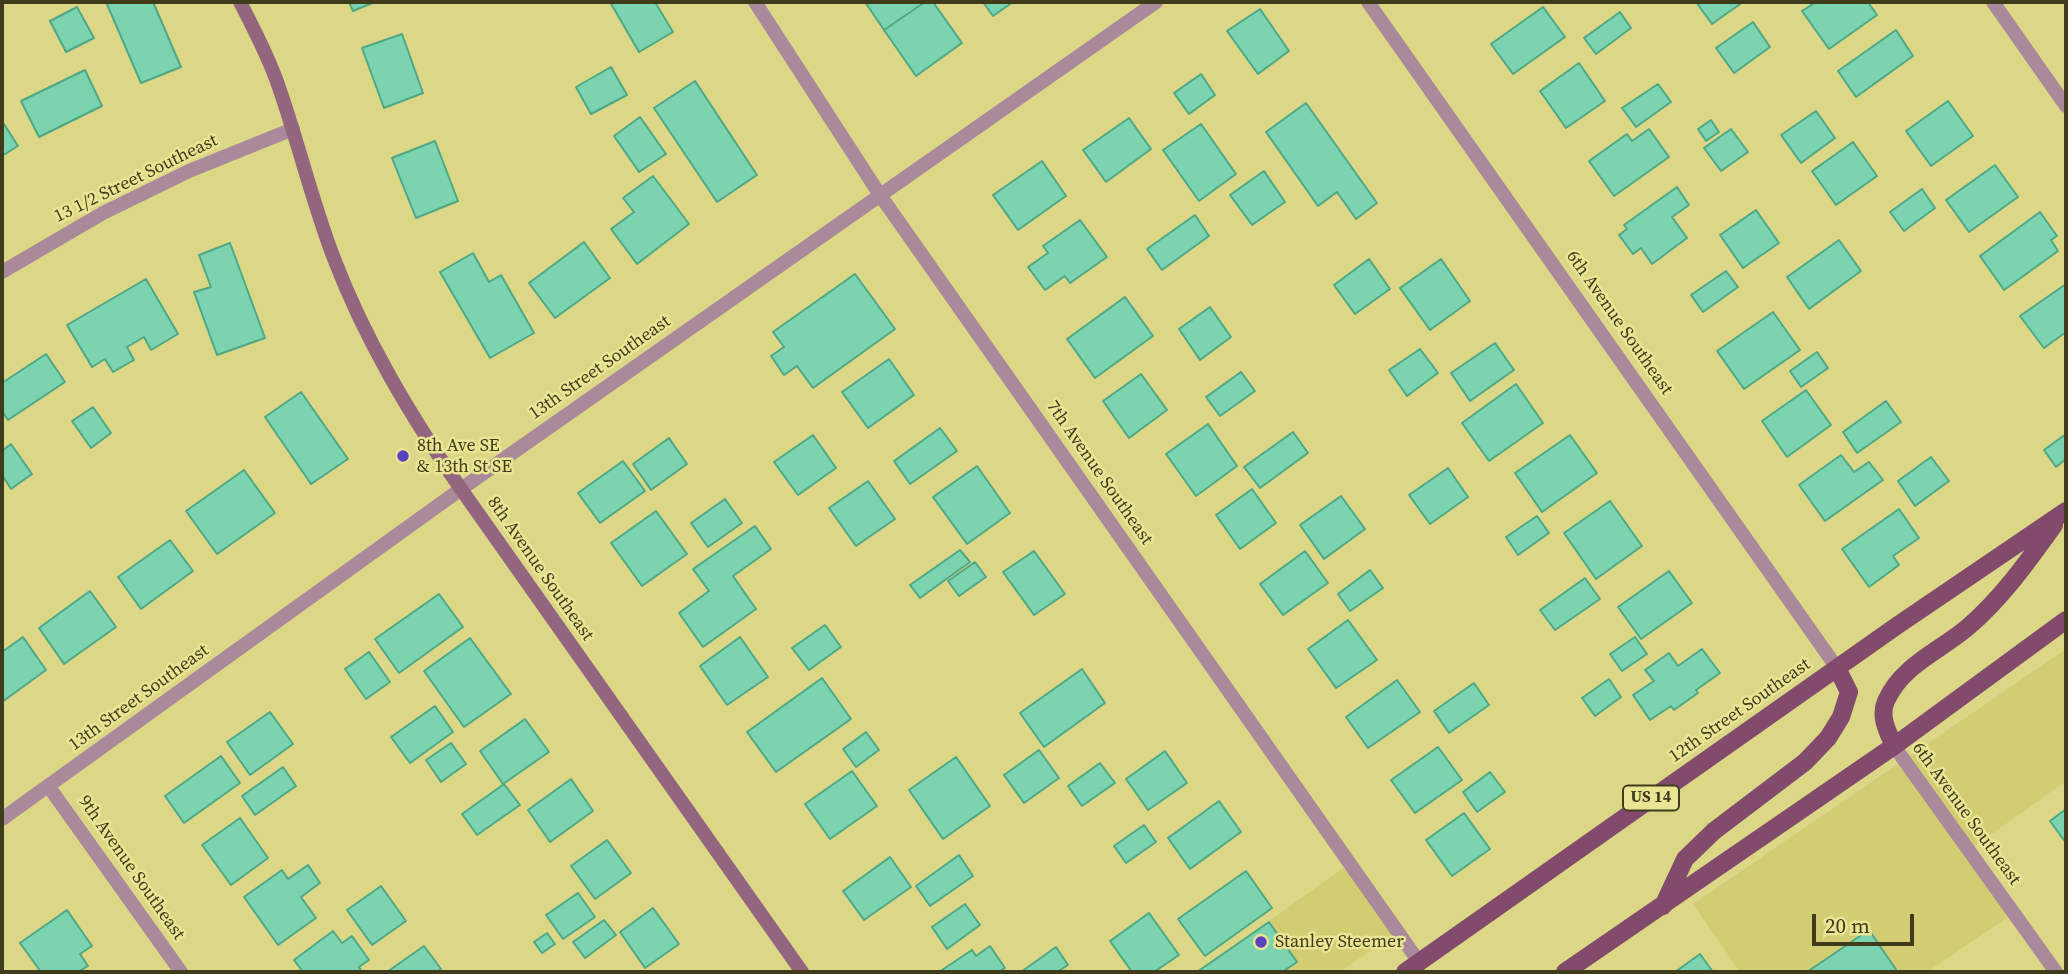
<!DOCTYPE html>
<html>
<head>
<meta charset="utf-8">
<style>
  body { margin:0 }
  #map { position:relative; width:2068px; height:974px; overflow:hidden; background:#dcd787; font-family:"Source Serif 4",serif }
  canvas { display:block }
  .frame { position:absolute; inset:0; border:4px solid #3e3c1b; pointer-events:none }
  .scale { position:absolute; left:1812px; top:914px; width:102px; height:32px; box-sizing:border-box; border:4px solid #3e3c1b; border-top:0; padding-left:9px; font-size:21px; line-height:24px; white-space:nowrap; color:#3e3c1b; -webkit-text-stroke:5px #e9e594; paint-order:stroke }
</style>
</head>
<body>
<div id="map">
<canvas width="2068" height="974"></canvas>
<div class="frame"></div>
<div class="scale">20 m</div>
</div>
<script>
const ctx = document.querySelector('canvas').getContext('2d');
ctx.lineJoin = 'round';
function fill(path, color) { ctx.fillStyle = color; ctx.fill(path, 'evenodd'); }
function strokePath(path, color, width, dash) { ctx.strokeStyle = color; ctx.lineWidth = width; ctx.lineCap = dash ? 'butt' : 'round'; ctx.setLineDash(dash || []); ctx.stroke(path); }
function label(font, color, halo, rows, align = 'center') {
  ctx.font = font + ' "Source Serif 4",serif'; ctx.lineWidth = 5; ctx.setLineDash([]); ctx.textBaseline = 'middle'; ctx.strokeStyle = halo; ctx.fillStyle = color; for (const [text, x, y, turn = 0] of rows) {
    ctx.save(); ctx.translate(x, y); ctx.rotate((+turn || 0) * Math.PI / 180); ctx.textAlign = isNaN(turn) ? turn : align; if (halo) ctx.strokeText(text, 0, 0); ctx.fillText(text, 0, 0); ctx.restore();
  }
}
fill(new Path2D(`
  M2066,649V781L1969,850L2014,913L1927,972H1740L1693,904Z
  M1349,864L1397,932L1340,972H1197Z`), '#d2cc73');
const building = new Path2D(`
  M106,2H153L181,67L141,83Z
  M349,2H375L353,11Z
  M610,2H655L673,32L639,52Z
  M865,2H925L884,30Z
  M925,2H933L962,43L916,76L884,30Z
  M983,2H1013L993,16Z
  M1696,2H1743L1712,24Z
  M1816,2H1868L1877,15L1829,49L1802,11Z
  M77,7L94,38L66,52L50,21Z
  M1543,7L1565,37L1513,74L1491,44Z
  M1260,9L1289,51L1258,74L1227,31Z
  M1620,12L1631,28L1596,54L1584,38Z
  M1753,22L1770,47L1734,73L1716,48Z
  M1896,30L1913,56L1856,97L1838,71Z
  M402,34L423,93L384,108L362,48Z
  M1579,63L1605,101L1566,128L1540,91Z
  M611,67L627,95L591,114L576,87Z
  M85,70L102,106L39,137L21,101Z
  M1201,74L1215,95L1189,114L1174,93Z
  M695,81L757,175L717,202L654,108Z
  M1658,84L1671,102L1636,127L1622,108Z
  M1948,101L1973,136L1931,166L1906,131Z
  M1306,103L1377,203L1356,219L1337,192L1318,206L1266,132Z
  M1816,111L1835,138L1801,163L1781,135Z
  M640,117L666,154L639,172L614,136Z
  M1129,118L1151,149L1106,182L1083,150Z
  M1711,120L1719,132L1706,141L1698,129Z
  M2,121L18,146L2,156Z
  M1201,124L1236,174L1199,201L1163,150Z
  M1649,129L1669,157L1614,196L1589,161L1627,134L1632,141Z
  M1731,129L1748,152L1721,171L1704,148Z
  M435,141L458,201L416,218L392,158Z
  M1853,142L1877,176L1836,205L1812,171Z
  M1042,161L1066,196L1018,230L993,195Z
  M1995,165L2018,197L1969,232L1946,200Z
  M1264,171L1285,202L1252,225L1230,195Z
  M653,176L689,224L637,264L611,229L634,212L623,198Z
  M1677,187L1689,205L1672,217L1687,238L1652,264L1641,248L1633,254L1619,235L1627,229L1624,225Z
  M1922,189L1935,208L1904,231L1890,212Z
  M1756,210L1779,243L1743,268L1720,235Z
  M2040,212L2057,236L2051,240L2058,251L2004,290L1980,256Z
  M1195,215L1209,236L1162,270L1147,249Z
  M1080,220L1107,257L1070,283L1065,276L1045,290L1028,267L1048,253L1043,246Z
  M1839,240L1861,271L1809,309L1787,277Z
  M584,242L610,278L555,318L529,283Z
  M230,243L265,338L217,355L194,292L211,287L199,255Z
  M473,253L489,282L501,275L534,333L490,358L440,272Z
  M1369,259L1390,289L1355,314L1334,285Z
  M1441,259L1470,301L1430,330L1400,288Z
  M1726,271L1738,287L1703,312L1691,295Z
  M855,274L895,329L813,388L797,366L784,375L771,356L784,347L773,332Z
  M146,279L178,334L151,350L144,337L127,347L134,360L113,372L105,359L92,367L67,325Z
  M2066,284V332L2044,348L2020,316Z
  M1125,297L1153,336L1095,378L1067,339Z
  M1210,307L1231,337L1200,360L1179,329Z
  M1773,312L1800,350L1744,389L1717,351Z
  M1495,343L1514,370L1470,401L1451,373Z
  M1420,349L1438,373L1407,396L1389,370Z
  M1817,352L1828,368L1801,387L1790,371Z
  M46,354L65,382L8,420L2,411V383Z
  M889,359L914,395L868,428L842,392Z
  M1241,372L1255,391L1220,416L1206,397Z
  M1141,374L1167,410L1129,438L1103,401Z
  M1516,384L1543,423L1489,461L1462,423Z
  M1806,390L1831,425L1787,457L1762,421Z
  M301,392L348,459L311,484L265,417Z
  M1886,401L1901,422L1857,453L1843,432Z
  M93,407L111,433L91,448L72,421Z
  M1208,424L1237,466L1196,496L1166,454Z
  M940,428L957,451L910,484L894,461Z
  M1293,432L1308,453L1260,488L1244,467Z
  M2066,434V459L2056,467L2044,450Z
  M813,435L836,468L798,495L774,462Z
  M1570,435L1597,473L1542,512L1515,473Z
  M669,438L687,464L651,490L633,464Z
  M11,444L32,474L11,489L2,475V451Z
  M1841,455L1854,472L1869,462L1883,480L1825,521L1799,485Z
  M1931,457L1949,481L1915,506L1898,481Z
  M623,461L645,491L600,523L578,493Z
  M977,466L1010,513L967,544L933,497Z
  M1448,468L1468,497L1430,524L1409,495Z
  M244,470L275,513L217,554L186,511Z
  M868,481L895,519L856,546L829,508Z
  M1252,489L1276,523L1240,549L1216,515Z
  M1341,496L1365,529L1324,559L1300,525Z
  M725,499L742,523L708,547L691,523Z
  M1610,501L1642,546L1596,579L1564,533Z
  M1899,509L1919,538L1893,556L1899,565L1869,587L1842,549Z
  M656,511L687,554L642,586L611,543Z
  M1537,516L1549,533L1518,555L1506,537Z
  M755,526L771,549L733,576L756,609L703,647L679,613L709,591L693,569Z
  M170,540L193,571L141,609L118,577Z
  M960,550L970,562L920,598L910,585Z
  M1034,551L1065,594L1034,615L1003,572Z
  M1305,551L1328,583L1283,615L1260,584Z
  M975,562L986,577L959,596L948,581Z
  M1370,570L1383,588L1350,611L1338,594Z
  M1669,571L1692,603L1641,639L1618,607Z
  M1585,578L1600,599L1555,630L1540,610Z
  M90,591L116,627L64,664L39,628Z
  M439,594L463,627L399,673L375,639Z
  M1348,620L1377,660L1336,688L1308,649Z
  M825,625L841,647L809,670L792,648Z
  M23,637L46,670L2,702V652Z
  M740,637L768,677L727,705L700,666Z
  M1635,637L1647,654L1622,671L1610,654Z
  M470,638L511,694L464,727L424,671Z
  M1702,649L1720,673L1696,690L1698,693L1674,710L1671,706L1650,720L1633,695L1654,681L1645,670L1669,653L1678,666Z
  M369,652L390,682L366,699L345,669Z
  M1082,669L1105,703L1044,747L1020,713Z
  M822,678L851,719L776,772L747,732Z
  M1609,679L1621,697L1595,716L1582,698Z
  M1397,680L1420,712L1368,748L1346,717Z
  M1474,683L1489,705L1449,733L1434,711Z
  M435,706L453,732L410,763L391,737Z
  M270,712L293,744L250,775L227,742Z
  M525,719L549,752L503,784L480,751Z
  M866,732L879,750L856,767L843,749Z
  M451,743L466,764L441,782L426,760Z
  M1438,747L1462,780L1415,813L1391,780Z
  M1039,750L1059,778L1024,803L1004,775Z
  M1165,751L1187,783L1148,810L1126,779Z
  M221,756L240,783L184,823L165,796Z
  M956,757L990,806L943,839L909,790Z
  M1100,763L1115,783L1082,806L1068,786Z
  M283,767L296,786L255,815L242,796Z
  M852,771L877,806L830,839L805,804Z
  M1490,772L1505,792L1477,812L1463,792Z
  M571,779L593,811L550,842L528,810Z
  M504,784L520,805L477,835L462,814Z
  M1219,801L1241,832L1190,869L1168,838Z
  M2066,809V843L2050,821Z
  M1464,813L1490,849L1452,876L1426,840Z
  M240,818L268,858L231,885L202,845Z
  M1144,825L1156,842L1126,863L1114,846Z
  M607,840L631,873L595,899L571,866Z
  M959,855L973,876L930,906L916,886Z
  M890,857L911,887L864,920L843,891Z
  M308,865L320,883L301,897L316,918L278,945L244,897L282,870L288,879Z
  M1246,871L1272,908L1205,956L1178,919Z
  M381,886L406,921L372,945L347,910Z
  M578,893L595,917L563,939L546,915Z
  M965,904L980,925L947,949L932,927Z
  M653,908L679,944L645,968L620,932Z
  M67,910L92,946L80,954L88,966L78,972H41L20,943Z
  M1149,913L1179,955L1154,972H1132L1110,941Z
  M604,920L616,935L585,958L573,942Z
  M1269,922L1297,962L1282,972H1197Z
  M1869,930L1897,971L1807,972Z
  M333,931L342,943L352,936L369,960L359,967L362,972H303L294,960Z
  M547,933L555,944L542,953L534,942Z
  M424,946L441,969L437,972H387Z
  M990,946L1005,968L998,972H939L972,950L976,956Z
  M1056,947L1068,965L1057,972H1021Z
  M1700,954L1713,972H1675Z`);
fill(building, '#7bd4af');
strokePath(building, '#4ea885', 2);
strokePath(new Path2D(`
  M755,2L880,195L1419,962
  M1368,2L1837,668
  M1993,2L2066,106
  M2,272L103,213L189,171L293,129
  M1894,746L2056,972
  M49,787L181,972
  M2,819L461,489L1156,2`), '#aa899a', 14);
strokePath(new Path2D(`
  M240,2C253,27 266,52 276,79C297,137 311,198 333,256C365,340 410,415 461,489L802,972`), '#94657f', 14);
strokePath(new Path2D(`
  M1894,746C1888,732 1879,717 1886,701C1902,665 1940,651 1968,627C2002,598 2028,561 2054,525
  M1663,906L1685,859L1714,831L1805,762L1828,738L1841,717L1849,692L1837,668
  M1405,972L1898,625L2066,511
  M1565,972L1894,746L2066,620`), '#834b6b', 18);
for (const [x, y, r, color] of [
  [403,456,7,"#5944bc"],
  [1261,942,7,"#5944bc"]
]) { const dot = new Path2D(); dot.arc(x, y, r, 0, 2 * Math.PI); ctx.fillStyle = color; ctx.fill(dot); strokePath(dot, '#e9e594', 2.5); }
for (const [x, y, w] of [
  [1651,798,56]
]) { const box = new Path2D(); box.roundRect(x - w / 2, y - 12.5, w, 25, 5); ctx.fillStyle = '#e9e594'; ctx.fill(box); strokePath(box, '#3e3c1b', 2); }
label('bold 16px', '#3e3c1b', null, [
  ["US 14",1651,798]
]);
label('18px', '#3e3c1b', '#e9e594', [
  ["13 1/2 Street Southeast",136,179,-26],
  ["6th Avenue Southeast",1619,323,55],
  ["13th Street Southeast",600,368,-35],
  ["7th Avenue Southeast",1099,473,55],
  ["8th Avenue Southeast",540,569,55],
  ["13th Street Southeast",139,698,-36],
  ["12th Street Southeast",1740,711,-35],
  ["6th Avenue Southeast",1966,814,54],
  ["9th Avenue Southeast",131,868,55]
]);
label('18px', '#3e3c1b', '#e9e594', [
  ["8th Ave SE",417,446],
  ["& 13th St SE",417,467],
  ["Stanley Steemer",1275,942]
], 'left');
</script>
</body>
</html>
